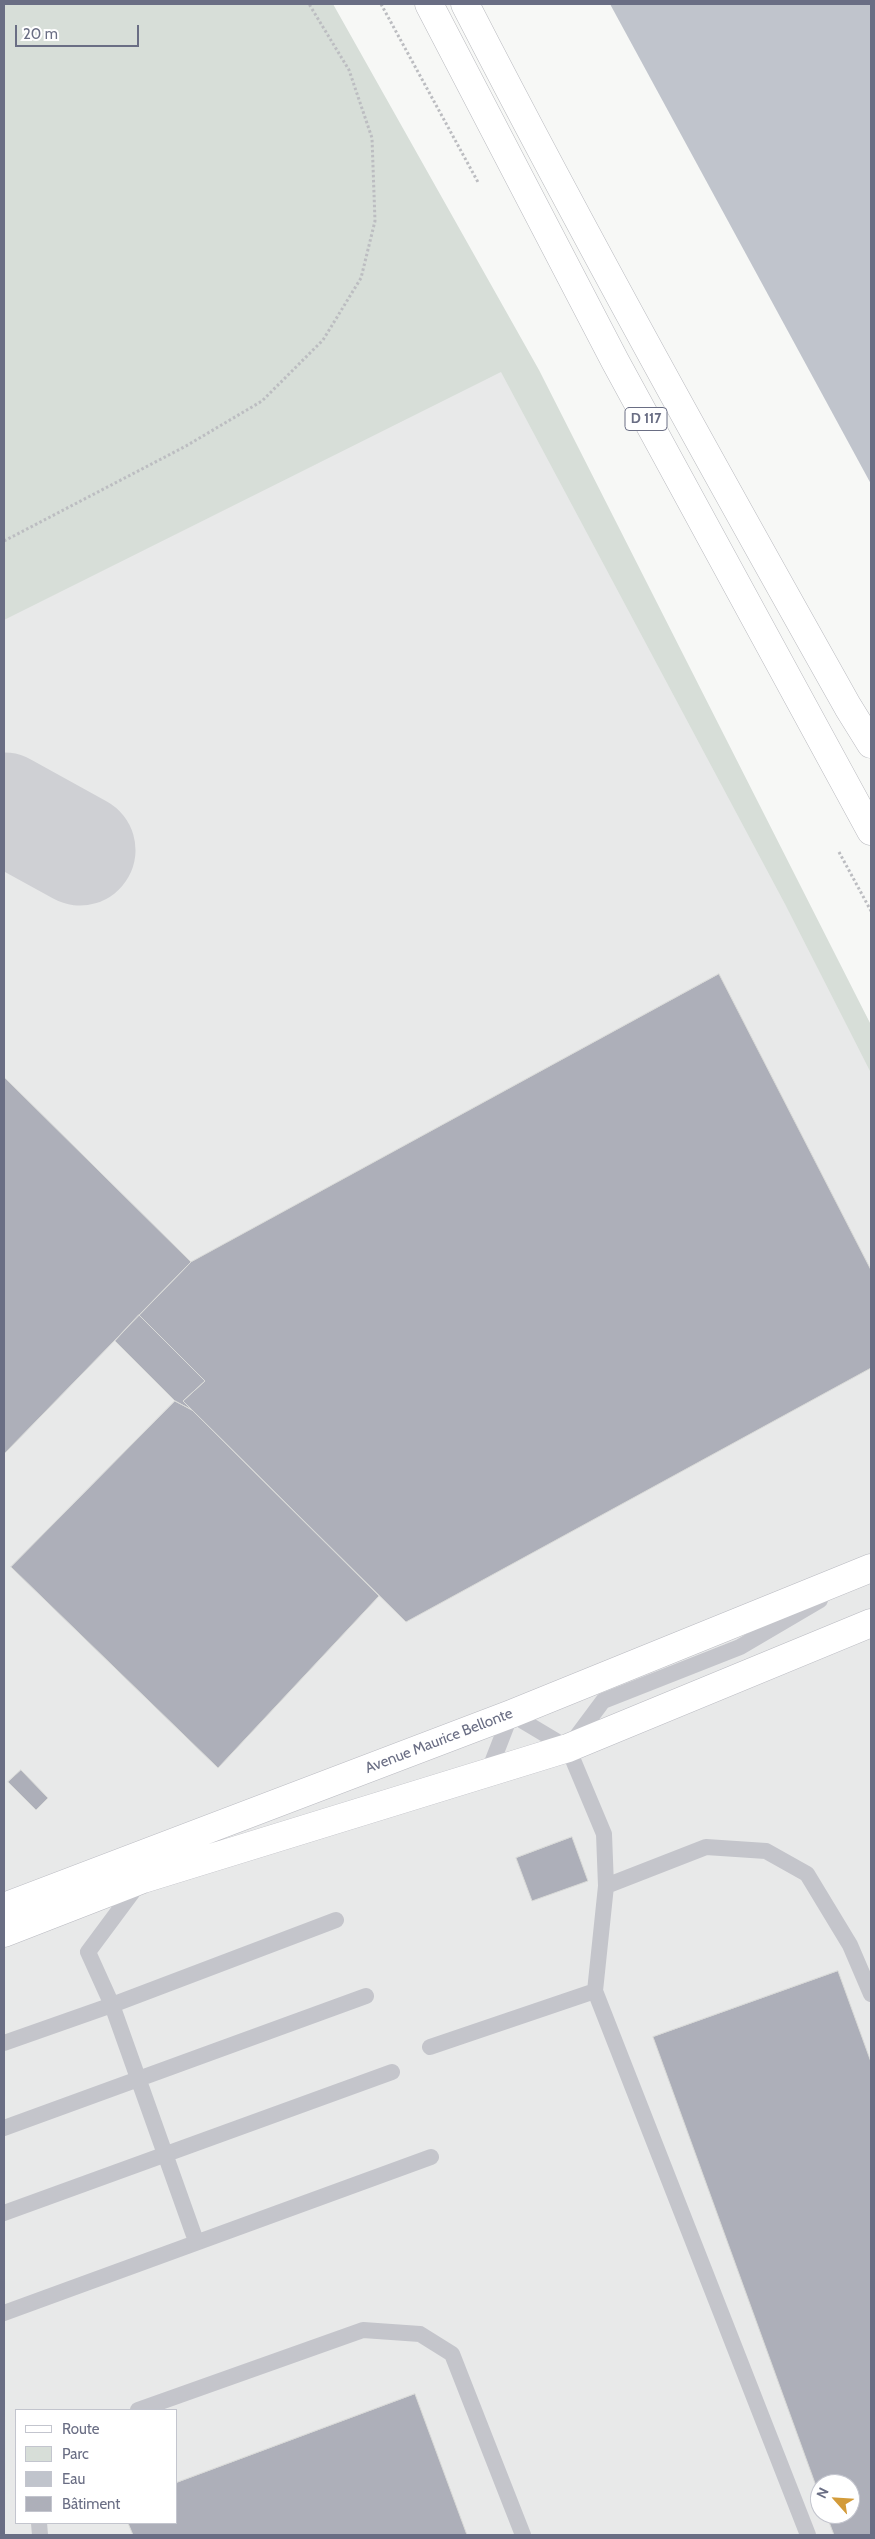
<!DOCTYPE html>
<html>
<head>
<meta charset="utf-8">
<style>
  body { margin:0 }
  #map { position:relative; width:875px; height:2539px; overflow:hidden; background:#f7f8f6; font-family:Cabin,sans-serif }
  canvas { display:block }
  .frame { position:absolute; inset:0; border:5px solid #6a6e84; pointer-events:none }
  .legend { position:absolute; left:15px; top:2409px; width:162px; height:115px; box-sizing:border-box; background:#fff; border:1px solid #c3c5ce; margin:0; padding:6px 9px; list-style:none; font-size:15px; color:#6a6e84 }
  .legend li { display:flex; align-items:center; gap:10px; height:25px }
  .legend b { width:25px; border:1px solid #c3c5ce }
  .north { position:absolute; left:810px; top:2474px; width:50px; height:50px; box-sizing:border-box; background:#fff; border:1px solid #c3c5ce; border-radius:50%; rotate:296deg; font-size:14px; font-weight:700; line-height:20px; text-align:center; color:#6a6e84 }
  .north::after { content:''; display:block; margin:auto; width:18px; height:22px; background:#d39b3a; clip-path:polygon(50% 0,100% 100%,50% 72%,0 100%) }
  .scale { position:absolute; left:15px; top:25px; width:124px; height:22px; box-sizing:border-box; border:2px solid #6a6e84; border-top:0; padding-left:6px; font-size:15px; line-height:18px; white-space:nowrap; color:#6a6e84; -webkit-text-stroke:4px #fff; paint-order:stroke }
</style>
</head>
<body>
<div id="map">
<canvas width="875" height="2539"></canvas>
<div class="frame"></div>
<ul class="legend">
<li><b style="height:6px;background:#fff"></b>Route</li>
<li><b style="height:14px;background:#d7ded8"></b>Parc</li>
<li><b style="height:14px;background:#c0c4cc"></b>Eau</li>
<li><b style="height:14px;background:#adafb9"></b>Bâtiment</li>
</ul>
<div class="north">N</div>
<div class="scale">20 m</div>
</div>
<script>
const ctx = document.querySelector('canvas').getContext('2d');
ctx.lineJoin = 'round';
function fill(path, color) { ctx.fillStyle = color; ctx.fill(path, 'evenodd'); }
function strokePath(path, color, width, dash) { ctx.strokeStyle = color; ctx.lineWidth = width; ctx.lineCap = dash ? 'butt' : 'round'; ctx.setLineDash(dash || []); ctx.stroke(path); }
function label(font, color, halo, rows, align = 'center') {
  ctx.font = font + ' Cabin,sans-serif'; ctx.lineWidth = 5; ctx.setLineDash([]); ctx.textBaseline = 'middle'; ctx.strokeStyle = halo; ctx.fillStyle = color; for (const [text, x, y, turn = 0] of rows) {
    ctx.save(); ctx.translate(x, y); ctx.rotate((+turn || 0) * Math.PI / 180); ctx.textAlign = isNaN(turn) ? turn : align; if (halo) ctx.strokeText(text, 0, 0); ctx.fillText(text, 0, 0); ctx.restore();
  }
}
fill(new Path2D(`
  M4,4H324L871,1025V2535H4ZM16,2410H176V2523H16ZM820,2484H850V2514H820Z`), '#e8e9e9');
fill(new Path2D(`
  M4,4H333L539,370L871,1025V1073L785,904L501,372L4,620Z`), '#d7ded8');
fill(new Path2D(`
  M610,4H871V484Z`), '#c0c4cc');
strokePath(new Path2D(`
  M4,808L80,850`), '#cfd0d4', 111);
const building = new Path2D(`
  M719,974L871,1270V1368L406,1622L183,1401L205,1381L139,1315L191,1262Z
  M4,1077L191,1262L4,1454Z
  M139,1315L205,1381L183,1401L192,1410L175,1401L115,1341Z
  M175,1401L192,1410L379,1596L218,1768L11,1567Z
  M21,1770L48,1798L36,1810L8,1782Z
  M572,1837L588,1881L532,1901L516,1858Z
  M838,1971L871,2062V2535H834L826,2514H850V2484H820V2497L653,2037Z
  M415,2394L467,2535H133L128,2523H176V2483Z`);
fill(building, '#adafb9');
strokePath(building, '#d9dad8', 1);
const secondary = new Path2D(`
  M4,1907L511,1714L871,1568
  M4,1933L143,1879L568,1748L871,1623`);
const primary = new Path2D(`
  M429,4L615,361L871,831
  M465,4C587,241 717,474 848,707L871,744`);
strokePath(secondary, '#b9bac1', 29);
strokePath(primary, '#b8b9be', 29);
strokePath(new Path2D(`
  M381,4L479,184
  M4,541L186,446L262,401L323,340L361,278L375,221L372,138L349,70L309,4
  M839,852L871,911`), '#bcbdc1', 3, [2.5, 2.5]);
strokePath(new Path2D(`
  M571,1744L603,1701L740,1647L820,1600
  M488,1773L511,1714L568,1748L604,1834L606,1886L595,1991L808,2535
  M140,1882L88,1952L112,2005L196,2241
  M606,1886L706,1847L766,1851L807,1874L850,1945L871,1994
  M4,2043L112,2005L336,1920
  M430,2047L595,1991
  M4,2128L366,1996
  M4,2213L392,2072
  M4,2313L431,2157
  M138,2410L363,2330L420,2334L452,2354L523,2535
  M39,2523L40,2535`), '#c4c5cb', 16);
strokePath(secondary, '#fff', 28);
strokePath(primary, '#fff', 28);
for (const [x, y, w] of [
  [646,419,42]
]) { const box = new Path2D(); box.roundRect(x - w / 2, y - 11.5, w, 23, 4); ctx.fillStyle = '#fff'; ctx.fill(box); strokePath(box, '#6a6e84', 1); }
label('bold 14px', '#6a6e84', null, [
  ["D 117",646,419]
]);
label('15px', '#6a6e84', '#fff', [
  ["Avenue Maurice Bellonte",439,1741,-21]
]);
</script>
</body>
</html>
